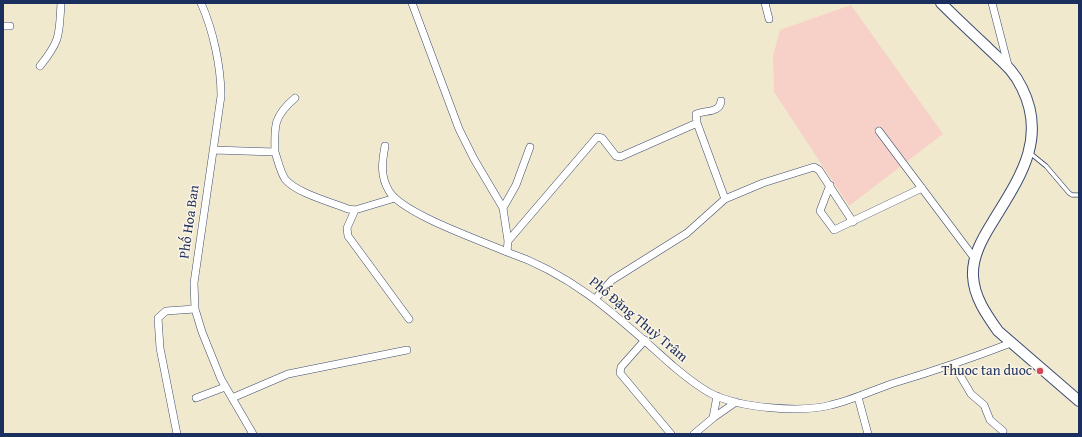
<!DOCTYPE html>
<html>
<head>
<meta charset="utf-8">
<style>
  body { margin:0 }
  #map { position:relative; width:1082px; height:437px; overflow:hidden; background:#f1e9ce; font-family:"Gentium Book Plus",serif }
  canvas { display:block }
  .frame { position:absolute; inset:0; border:4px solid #1b2f5e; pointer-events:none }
</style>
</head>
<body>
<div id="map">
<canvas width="1082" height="437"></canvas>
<div class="frame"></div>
</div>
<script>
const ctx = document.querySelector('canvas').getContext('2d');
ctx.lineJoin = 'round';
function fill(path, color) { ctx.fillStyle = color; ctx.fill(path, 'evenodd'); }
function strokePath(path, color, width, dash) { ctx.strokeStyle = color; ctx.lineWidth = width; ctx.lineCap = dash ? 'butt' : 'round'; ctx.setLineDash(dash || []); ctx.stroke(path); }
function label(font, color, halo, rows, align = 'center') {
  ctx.font = font + ' "Gentium Book Plus",serif'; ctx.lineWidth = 3; ctx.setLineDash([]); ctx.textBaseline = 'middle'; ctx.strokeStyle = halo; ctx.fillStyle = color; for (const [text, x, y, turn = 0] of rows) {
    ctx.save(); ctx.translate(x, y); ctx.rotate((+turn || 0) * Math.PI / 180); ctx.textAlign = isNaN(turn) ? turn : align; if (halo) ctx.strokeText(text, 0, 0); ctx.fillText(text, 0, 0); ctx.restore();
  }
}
fill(new Path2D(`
  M851,5L943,134L849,206L774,92L773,56L780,30Z`), '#f7d1c8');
const lane = new Path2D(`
  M1030,153L1046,166L1069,193L1072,195H1079`);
const street = new Path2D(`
  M201,3C213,30 221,66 221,96L194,283L195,309L202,332L221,379L253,434
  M412,3L459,129L474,159L503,208L508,241L507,252C575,275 620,319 673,366C685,376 698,387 712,394C740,408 801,413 831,405C853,400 873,390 894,383C934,371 972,358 1011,343
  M765,3L769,19
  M992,3L1008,65
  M3,26H10
  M40,66C61,40 59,35 61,3
  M697,123L696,114C706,110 720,113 721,101
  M879,131L975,259
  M385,146C382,162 380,176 389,191C403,214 480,240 507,252
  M213,150L275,152C278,161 280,171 285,179C296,193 331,202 348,209L355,210L395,198
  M275,152C274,125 274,116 295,98
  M830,185L820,211L834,230L922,188
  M503,208L516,185L530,147
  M355,210L347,228L348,236L409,319
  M508,241L597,137L602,138L616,156L620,157L697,123L725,199
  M596,298L612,280L687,233L725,199L763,183L814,167L819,170L853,222
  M645,340L621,367L620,373L671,434
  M954,365L971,394L984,405L990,420L1003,431
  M858,397L868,434
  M196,398L225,387
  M232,398L288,374L407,350
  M713,418L717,396
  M177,434L160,348L158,318L166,311L195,309
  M694,434L713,418L736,402`);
const primary = new Path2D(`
  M941,3C956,18 972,33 987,47C1002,62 1013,69 1022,88C1048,140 1018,180 992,223C982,239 972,257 973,276C974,297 986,314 998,331L1079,401`);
strokePath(lane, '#3b4b6f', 5);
strokePath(street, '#3b4b6f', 8);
strokePath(primary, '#3b4b6f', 12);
strokePath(lane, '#fff', 3.5);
strokePath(street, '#fff', 7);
strokePath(primary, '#fff', 10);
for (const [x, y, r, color] of [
  [1040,371,4,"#d1495b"]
]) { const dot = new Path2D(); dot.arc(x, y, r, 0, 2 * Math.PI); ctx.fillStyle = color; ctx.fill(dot); strokePath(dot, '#fcf5e5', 1.5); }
label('14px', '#1b2f5e', '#fcf5e5', [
  ["Phố Hoa Ban",190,222,-82],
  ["Phố Đặng Thuỳ Trâm",638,320,40]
]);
label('14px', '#1b2f5e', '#fcf5e5', [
  ["Thuoc tan duoc",1032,371]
], 'right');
</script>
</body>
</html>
